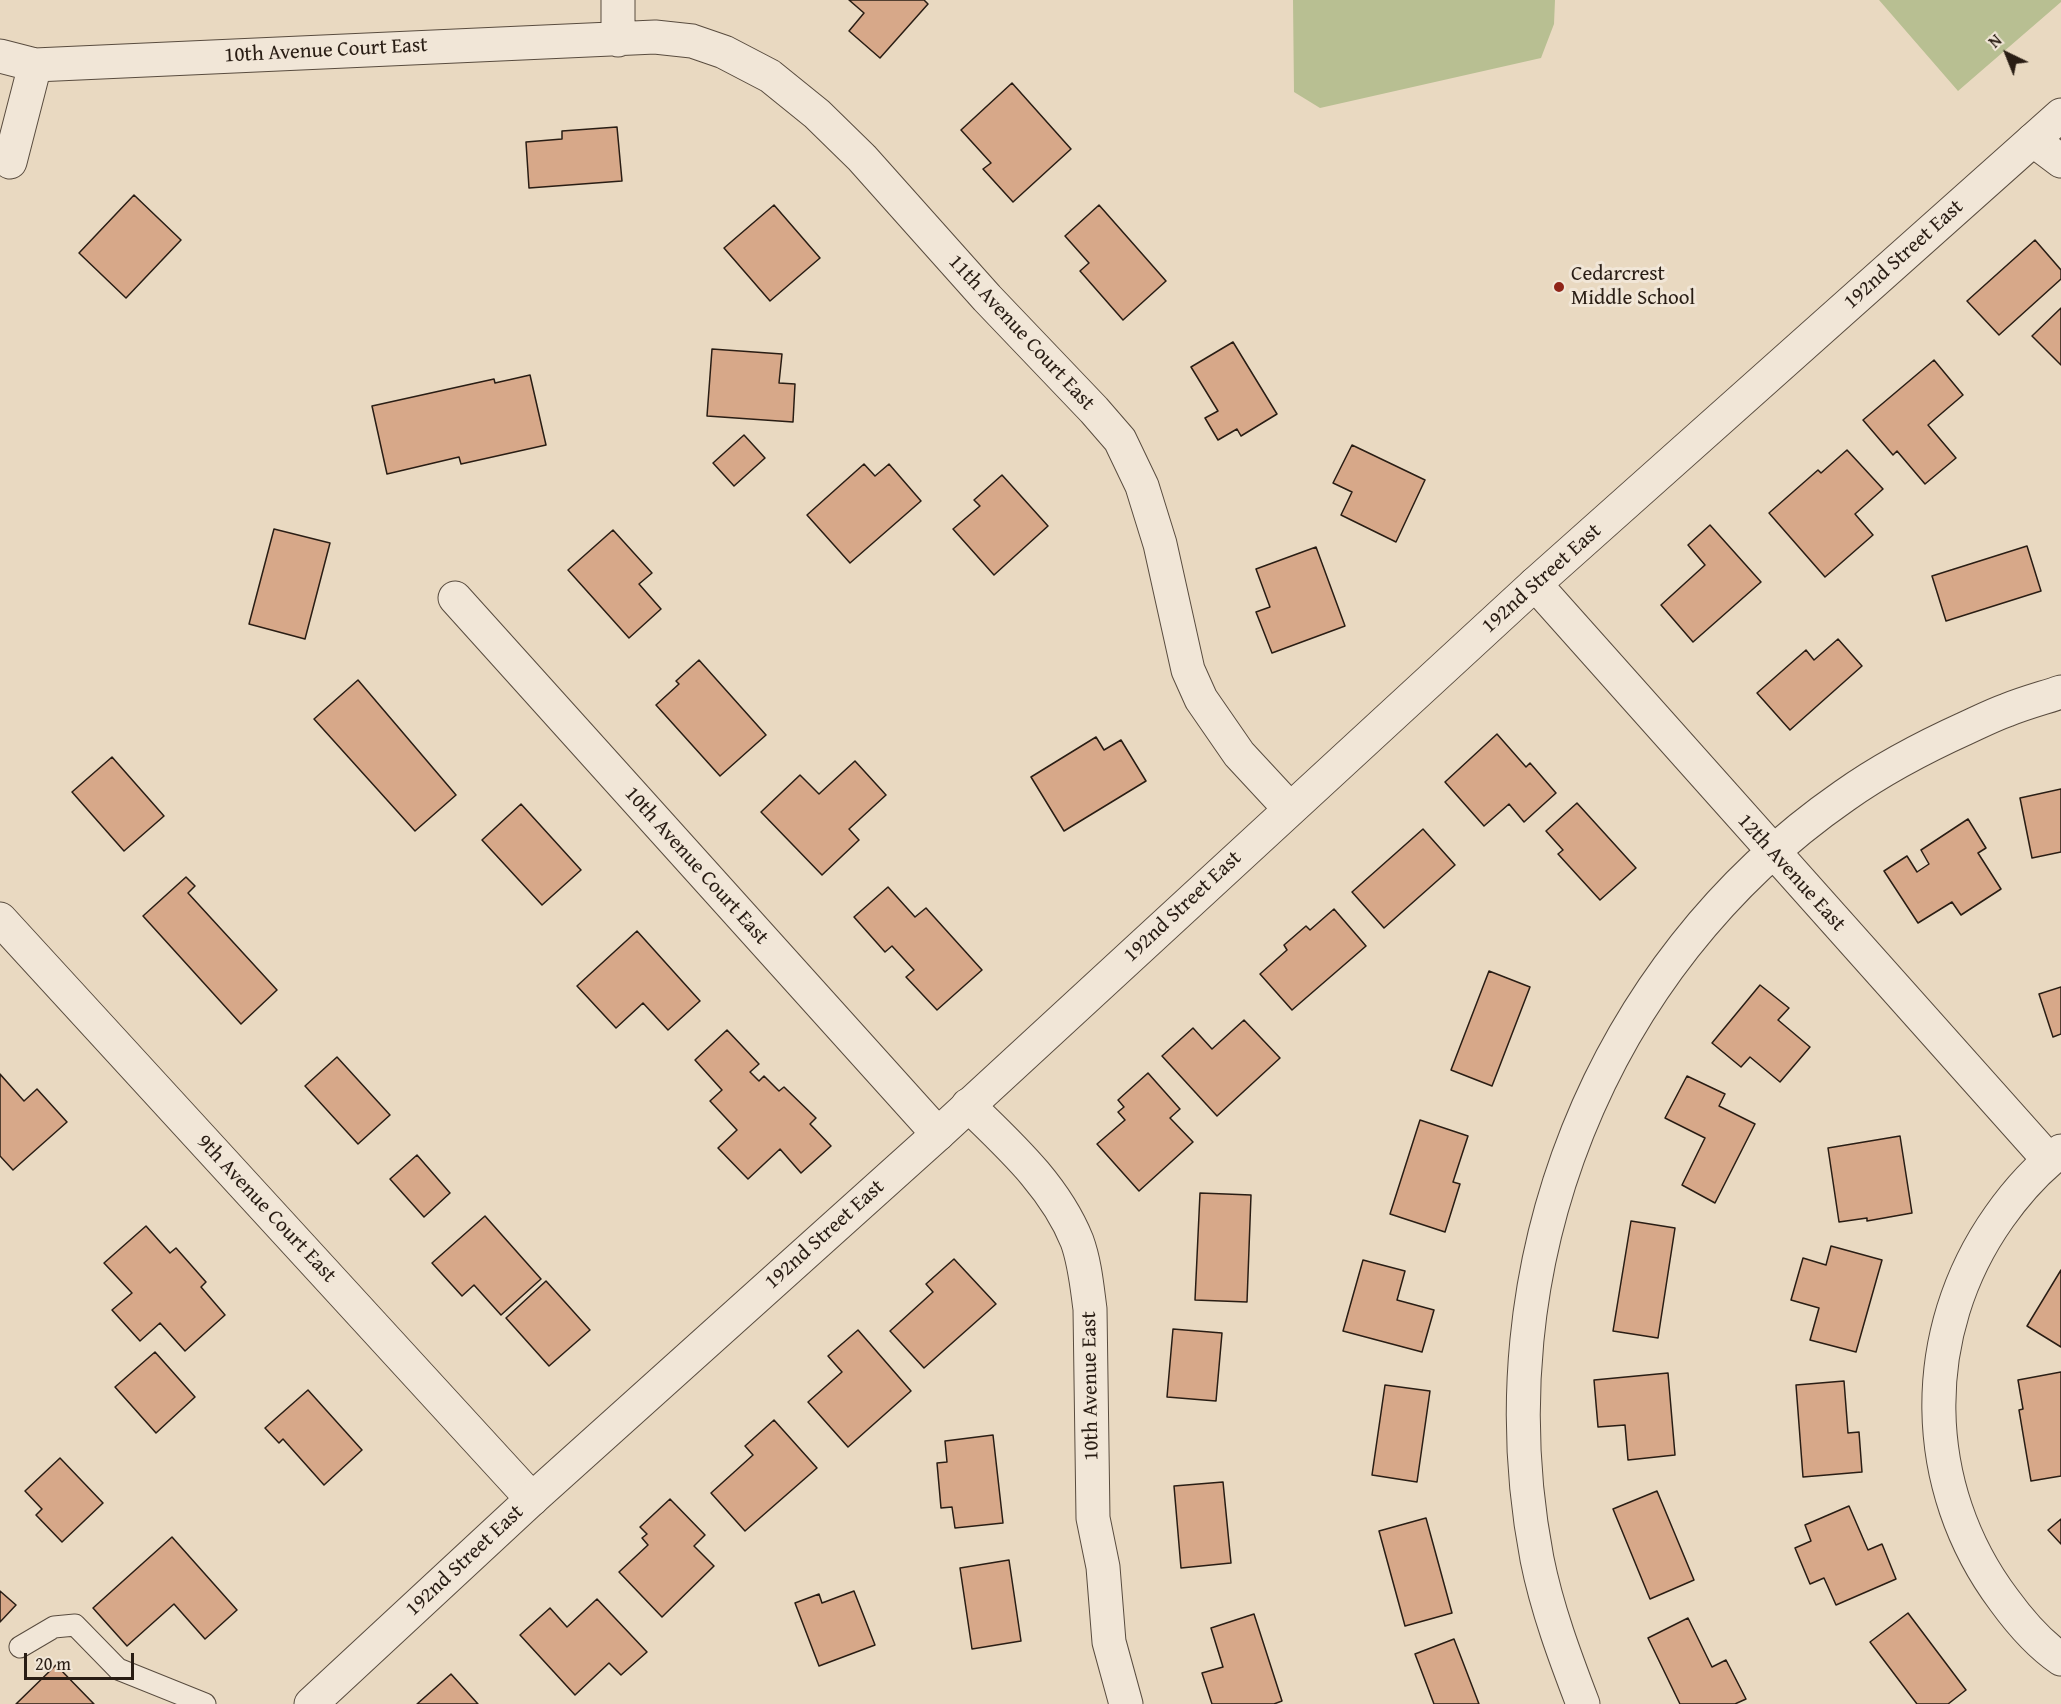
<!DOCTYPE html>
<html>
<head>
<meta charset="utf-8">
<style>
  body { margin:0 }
  #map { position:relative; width:2061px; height:1704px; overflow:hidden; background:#e9d9c1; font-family:"Gentium Book Plus",serif }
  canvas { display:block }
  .north { position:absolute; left:1977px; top:24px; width:60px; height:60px; -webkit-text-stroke:4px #f1e6d7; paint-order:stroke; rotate:317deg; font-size:16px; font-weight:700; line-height:24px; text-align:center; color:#291d14 }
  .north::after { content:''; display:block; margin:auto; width:21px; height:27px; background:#291d14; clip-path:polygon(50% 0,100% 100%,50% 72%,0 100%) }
  .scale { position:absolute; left:24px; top:1653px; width:110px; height:27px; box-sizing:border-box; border:3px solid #291d14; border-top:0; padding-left:8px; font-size:18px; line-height:21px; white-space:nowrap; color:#291d14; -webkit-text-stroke:4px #f1e6d7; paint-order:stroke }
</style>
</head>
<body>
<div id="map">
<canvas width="2061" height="1704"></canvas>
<div class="north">N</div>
<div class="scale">20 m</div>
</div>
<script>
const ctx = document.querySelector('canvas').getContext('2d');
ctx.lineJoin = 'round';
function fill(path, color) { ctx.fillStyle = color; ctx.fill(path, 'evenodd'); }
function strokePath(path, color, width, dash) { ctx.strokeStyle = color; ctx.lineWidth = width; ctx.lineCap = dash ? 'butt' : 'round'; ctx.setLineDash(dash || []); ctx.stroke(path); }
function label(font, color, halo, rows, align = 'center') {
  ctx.font = font + ' "Gentium Book Plus",serif'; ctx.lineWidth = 6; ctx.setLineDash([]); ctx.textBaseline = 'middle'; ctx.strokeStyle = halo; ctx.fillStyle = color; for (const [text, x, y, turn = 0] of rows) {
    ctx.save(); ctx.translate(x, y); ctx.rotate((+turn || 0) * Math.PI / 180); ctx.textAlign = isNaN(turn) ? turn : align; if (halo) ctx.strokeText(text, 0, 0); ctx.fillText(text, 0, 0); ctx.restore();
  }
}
fill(new Path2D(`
  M1293,0H1555L1554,24L1541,58L1320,108L1294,92Z
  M1879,0H2061V2L1958,91Z`), '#b8bf92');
const building = new Path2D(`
  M849,0H924L928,4L880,58L849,31L864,13Z
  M1012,83L1071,149L1013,202L983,169L991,163L961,130Z
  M617,127L622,181L529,188L526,142L562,139V131Z
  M134,195L181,240L126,298L79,253Z
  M774,205L820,258L770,301L724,248Z
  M1099,205L1166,281L1123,320L1080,271L1089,263L1065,236Z
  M2035,240L2061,270V279L1999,335L1967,301Z
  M2061,308V365L2032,336Z
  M1233,342L1277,414L1241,436L1237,429L1218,440L1205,418L1218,411L1191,367Z
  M712,349L782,354L779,383L795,384L793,422L707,416Z
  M1934,360L1963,395L1928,425L1956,458L1925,484L1897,451L1893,455L1863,420Z
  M530,375L546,445L461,464L459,457L387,474L372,406L494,379L495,383Z
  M744,435L765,458L734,486L713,463Z
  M1352,445L1425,480L1396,542L1341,515L1352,492L1333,483Z
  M1847,450L1883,489L1855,514L1873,535L1825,577L1769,513L1818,470L1821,473Z
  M864,464L875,476L889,464L921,501L850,563L807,515Z
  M1002,475L1048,526L994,575L953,529L980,506L974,500Z
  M1710,525L1761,582L1693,642L1661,605L1705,565L1688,545Z
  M274,529L330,543L305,639L249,624Z
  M613,530L652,573L639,584L661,609L629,638L568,570Z
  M2027,546L2041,591L1946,621L1932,576Z
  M1316,547L1345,626L1272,653L1256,612L1270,607L1256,569Z
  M1838,639L1862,666L1790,730L1757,693L1806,650L1814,660Z
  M699,660L766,735L720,776L656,705L679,684L676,681Z
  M358,680L456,795L415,831L314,719Z
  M1497,734L1526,767L1530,763L1556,793L1524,822L1509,804L1484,826L1445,782Z
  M1096,737L1104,750L1121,740L1146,781L1064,831L1031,777Z
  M112,757L164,816L124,851L72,792Z
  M855,761L886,795L849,829L859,840L822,875L761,812L800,775L819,794Z
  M2061,789V852L2032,858L2020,798Z
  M1577,803L1636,868L1600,900L1558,854L1563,850L1546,831Z
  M521,804L581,870L542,905L482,840Z
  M1968,819L1986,848L1978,853L2001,889L1961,915L1952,902L1918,923L1884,871L1907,856L1917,872L1929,864L1921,850Z
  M1423,829L1455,865L1384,928L1352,892Z
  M186,877L195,886L188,893L277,990L241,1024L143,916Z
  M888,887L915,917L926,908L982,970L937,1010L906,977L914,970L892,946L885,952L854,917Z
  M1334,909L1366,946L1292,1010L1260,974L1287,950L1284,945L1306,926L1310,930Z
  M637,931L700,1001L668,1030L643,1003L616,1028L577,986Z
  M1489,971L1530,987L1492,1086L1451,1070Z
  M1760,985L1789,1008L1778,1020L1810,1047L1780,1082L1750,1057L1741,1067L1712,1043Z
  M2061,987V1034L2053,1037L2039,994Z
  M1244,1020L1280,1058L1217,1116L1162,1056L1193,1028L1212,1049Z
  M727,1030L759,1064L750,1072L759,1081L764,1076L779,1091L784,1087L816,1118L810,1124L831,1146L801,1173L780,1149L748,1179L718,1148L737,1130L710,1101L722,1090L695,1060Z
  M337,1057L390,1115L358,1144L305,1086Z
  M1148,1073L1180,1109L1170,1118L1193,1142L1139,1191L1097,1144L1125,1120L1118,1112L1124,1107L1118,1100Z
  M0,1074L24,1101L37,1089L67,1122L13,1170L0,1156Z
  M1687,1076L1725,1094L1719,1106L1755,1124L1715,1203L1682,1185L1705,1138L1665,1118Z
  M1420,1120L1468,1136L1453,1182L1460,1184L1445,1232L1390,1214Z
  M1900,1136L1912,1213L1867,1221V1218L1839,1222L1828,1148Z
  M417,1155L450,1193L424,1217L390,1179Z
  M1200,1193L1251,1195L1247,1302L1195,1300Z
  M485,1216L541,1279L501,1315L474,1285L462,1296L432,1263Z
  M1631,1221L1675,1228L1658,1338L1613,1331Z
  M146,1226L170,1253L176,1248L206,1282L201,1287L225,1315L185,1351L160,1323L140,1341L112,1310L132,1293L104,1263Z
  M1831,1246L1882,1260L1856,1352L1810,1340L1819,1308L1791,1300L1803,1258L1826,1265Z
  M954,1259L996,1304L924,1368L890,1331L933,1292L926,1284Z
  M1363,1260L1405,1271L1397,1300L1434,1310L1422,1352L1343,1331Z
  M2061,1270V1347L2027,1326Z
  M546,1281L590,1330L549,1366L506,1318Z
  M1173,1329L1222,1333L1216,1401L1167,1397Z
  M858,1330L911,1391L848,1447L808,1402L842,1372L828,1356Z
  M155,1352L195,1397L156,1433L115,1387Z
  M2061,1372V1476L2031,1481L2019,1410L2023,1409L2018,1380Z
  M1668,1373L1675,1455L1628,1460L1625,1425L1598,1427L1594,1380Z
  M1844,1381L1848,1433L1859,1432L1862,1472L1803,1477L1796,1385Z
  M1385,1385L1430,1391L1417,1482L1372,1475Z
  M308,1390L362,1450L324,1485L283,1439L279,1443L265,1428Z
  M774,1420L817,1468L745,1531L711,1493L753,1455L745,1446Z
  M993,1435L1003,1523L955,1528L952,1507L941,1508L937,1463L947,1462L945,1441Z
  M60,1458L103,1503L62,1542L36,1515L42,1509L25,1491Z
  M1223,1482L1231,1563L1181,1568L1174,1486Z
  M1657,1491L1694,1580L1650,1599L1613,1509Z
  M670,1499L705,1535L694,1546L714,1566L662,1617L619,1572L648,1545L642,1538L647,1534L640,1527Z
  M1849,1506L1868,1550L1882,1544L1896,1579L1836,1605L1824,1578L1810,1584L1795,1548L1811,1541L1805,1525Z
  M1426,1518L1452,1613L1405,1626L1379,1531Z
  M2061,1519V1544L2048,1530Z
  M172,1537L237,1610L205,1639L174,1604L127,1646L93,1608Z
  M1009,1560L1021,1641L972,1649L960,1568Z
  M0,1591L16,1605L0,1622Z
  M854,1591L875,1645L819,1666L795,1603L819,1594L822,1603Z
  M597,1599L647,1652L621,1675L609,1663L575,1695L520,1635L550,1608L567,1627Z
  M1908,1613L1966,1690L1948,1704H1917L1870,1642Z
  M1254,1614L1282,1701L1274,1704H1212L1202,1673L1223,1667L1211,1628Z
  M1688,1618L1712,1667L1726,1660L1746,1699L1735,1704H1680L1648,1638Z
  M1454,1639L1479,1704H1434L1415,1654Z
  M56,1665L94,1704H16Z
  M451,1674L478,1704H417Z`);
fill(building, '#d7a889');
strokePath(building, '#291d14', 1.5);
const service = new Path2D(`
  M20,1647L54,1627L75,1625L118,1669L205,1704`);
const minor = new Path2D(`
  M618,0V40
  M0,56L35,65L655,37L692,41L724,52L770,76L817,114L862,158L987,298L1094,410L1120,440L1142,486L1160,544L1188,670L1201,699L1239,754L1290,809
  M2033,140L2061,161
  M10,162L35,65
  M1535,584L2049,1160
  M455,598L938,1134
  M0,919L532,1499
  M968,1105C1009,1145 1055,1186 1077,1241C1085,1263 1087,1287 1090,1309L1093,1518L1103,1567L1109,1642L1126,1704
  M2061,1151C2037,1169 2016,1193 1999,1217C1917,1333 1919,1487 2004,1600C2020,1622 2039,1644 2061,1659
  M1583,1704C1565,1657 1547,1609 1537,1559C1481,1267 1599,966 1844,796C1882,769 1924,747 1966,728C1979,722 1993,715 2007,710C2024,703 2043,698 2061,692`);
const tertiary = new Path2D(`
  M311,1704L532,1499L938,1134L1535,584L2061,115`);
strokePath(service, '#594c3f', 23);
strokePath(minor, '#594c3f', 35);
strokePath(tertiary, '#594c3f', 35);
strokePath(service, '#f1e6d7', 21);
strokePath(minor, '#f1e6d7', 33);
strokePath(tertiary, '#f1e6d7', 33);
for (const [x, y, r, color] of [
  [1559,287,6,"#8f2418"]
]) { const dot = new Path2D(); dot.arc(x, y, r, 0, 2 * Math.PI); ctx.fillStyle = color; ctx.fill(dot); strokePath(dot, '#f1e6d7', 2); }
label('21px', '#291d14', '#f1e6d7', [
  ["10th Avenue Court East",326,51,-3],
  ["192nd Street East",1904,255,-42],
  ["11th Avenue Court East",1021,333,47],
  ["192nd Street East",1542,579,-42],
  ["10th Avenue Court East",696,866,48],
  ["12th Avenue East",1791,873,48],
  ["192nd Street East",1183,907,-43],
  ["9th Avenue Court East",266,1209,47],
  ["192nd Street East",825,1235,-42],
  ["10th Avenue East",1091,1386,-91],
  ["192nd Street East",465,1561,-43]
]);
label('21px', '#291d14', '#f1e6d7', [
  ["Cedarcrest",1571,275],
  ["Middle School",1571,299]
], 'left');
</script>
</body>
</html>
